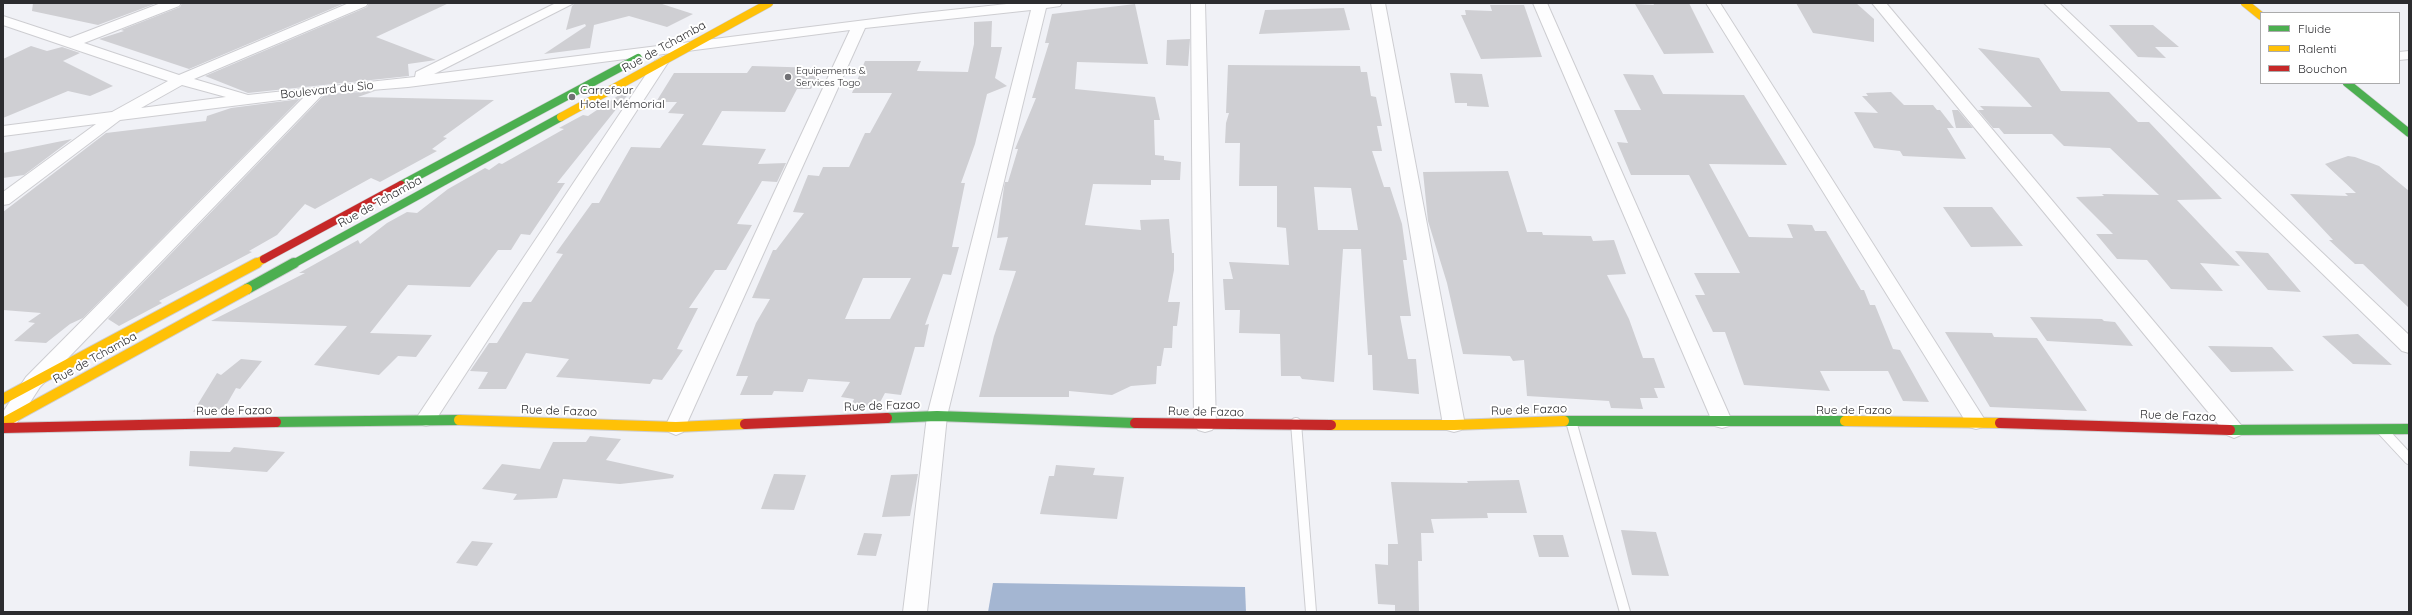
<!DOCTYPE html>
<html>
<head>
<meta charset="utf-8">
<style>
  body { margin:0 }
  #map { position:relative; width:2412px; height:615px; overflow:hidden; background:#f0f1f6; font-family:Quicksand,sans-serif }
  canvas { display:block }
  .frame { position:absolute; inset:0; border:4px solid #2c2c2f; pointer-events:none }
  .legend { position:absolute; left:2260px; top:12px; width:140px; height:72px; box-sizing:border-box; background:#fff; border:1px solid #ababac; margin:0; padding:5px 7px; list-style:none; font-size:12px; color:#2c2c2f }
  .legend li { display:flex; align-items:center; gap:8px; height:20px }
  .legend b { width:20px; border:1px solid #ababac }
</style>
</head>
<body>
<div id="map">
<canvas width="2412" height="615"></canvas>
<div class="frame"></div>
<ul class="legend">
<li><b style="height:5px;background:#4caf50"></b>Fluide</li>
<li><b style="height:5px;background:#ffc107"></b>Ralenti</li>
<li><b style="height:5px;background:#c62828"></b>Bouchon</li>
</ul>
</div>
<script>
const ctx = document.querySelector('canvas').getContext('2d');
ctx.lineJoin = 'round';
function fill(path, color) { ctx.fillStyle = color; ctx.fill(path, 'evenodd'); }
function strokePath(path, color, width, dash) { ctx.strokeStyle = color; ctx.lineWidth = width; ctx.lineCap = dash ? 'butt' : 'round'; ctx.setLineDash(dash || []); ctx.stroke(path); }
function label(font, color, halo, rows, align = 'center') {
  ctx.font = font + ' Quicksand,sans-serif'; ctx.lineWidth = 4; ctx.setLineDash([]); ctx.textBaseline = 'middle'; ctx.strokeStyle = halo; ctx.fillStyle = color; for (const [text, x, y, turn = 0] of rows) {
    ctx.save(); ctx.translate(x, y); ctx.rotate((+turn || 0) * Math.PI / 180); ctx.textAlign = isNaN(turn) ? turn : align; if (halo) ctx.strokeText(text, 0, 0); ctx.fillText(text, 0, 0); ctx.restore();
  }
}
fill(new Path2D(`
  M993,583L1245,587L1246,612H988Z`), '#a4b6d2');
fill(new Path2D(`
  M33,3H157L98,25L32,11Z
  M182,3H345L189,69L99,39L124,31L121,30L180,7Z
  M369,3H449L376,37L436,60L408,64L409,76L248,93L205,76L367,7Z
  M575,3H659L693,14L667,27L629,16L594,25L590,48L544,54L586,26L585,24L566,30L572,6Z
  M1653,3H1689L1714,53L1664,54L1635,4L1654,5Z
  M1796,3H1856L1874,19V42L1813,33Z
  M1135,4L1148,64L1077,62L1075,89L1155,97L1160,120H1154L1155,155L1164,156V160L1181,162L1180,180H1151V185L1093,184L1085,225L1141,230L1140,220L1169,219L1172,253H1174V270L1168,302H1180L1177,326H1173L1172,348H1164L1161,366H1157L1156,384L1131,386L1112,395L1069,391V397H979L994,336L1016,271L999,270L1008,237L997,238L1004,187L1005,182H1008L1018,149H1015L1036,98H1032L1049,43H1045L1052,14Z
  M1490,5H1524L1542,57L1481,59L1461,15H1466L1465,10L1492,11Z
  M1344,8L1350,30L1259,34L1265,10Z
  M992,21L991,47H1002L995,78L1007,86L987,94L975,144L961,183H965L952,247H959L951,275L943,274L925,325L929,324L924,347H915L901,395L885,393L877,408L852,404L854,399L841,397L850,382L808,379L803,392L774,391L772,395H740L748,376H736L756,323L770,299L752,298L773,250H776L804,213L793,212L808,175L819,176L823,167H849L865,133H870L892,93H852L865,61H921L917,71L968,72L974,44V22ZM863,278H911L890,319H845Z
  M2109,25H2153L2179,47H2155L2166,58L2138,57Z
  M1190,39L1188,66L1166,65L1167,40Z
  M31,46L47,51L62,47L80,53L63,61L113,86L90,96L68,91L3,118V59Z
  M1978,48L2039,58L2061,91L2109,92L2138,122H2149L2222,199L2177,200L2240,266L2200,263L2223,291L2171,289L2147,260L2117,259L2096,234H2113L2076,197L2104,196L2102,194L2159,195L2110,148L2064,146L2052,134H2004L1999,128H1993L1978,110H1984L1980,106L2032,107Z
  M1228,65L1360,66L1361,72H1367L1371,96L1376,97L1382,126H1377L1382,151H1372L1384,187H1390L1402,224L1407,260H1403L1411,316H1400L1408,359H1416L1419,394L1373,390L1372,355H1368L1361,249H1343L1334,382L1302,379L1300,376H1281L1280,334L1239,333L1240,310H1225L1223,279H1233L1229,262L1289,265L1286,228L1277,227V186H1239L1240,143H1225L1226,123L1229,113H1226ZM1314,187L1351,188L1358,230H1318Z
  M752,66L822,68L811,89H797L785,112L722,111L702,145L766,149L758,164L786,163L777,182L762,181L737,224L752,225L726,270H715L689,308H698L677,349L683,350L662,380L653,379L650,384L556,377L569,359L526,353L506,389H478L488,372L470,371L489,343H497L523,302H531L563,254L556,253L592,203H599L631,147L660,148L684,114L668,113L677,102H656L674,73H747Z
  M1450,73L1482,74L1489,107L1467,106V103H1455Z
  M1623,74L1653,75L1663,94L1744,95L1787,165L1709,164L1749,237L1793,238L1787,224L1812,225L1815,231H1826L1861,290H1864L1870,305H1875L1893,349L1900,350L1929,402L1903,401L1888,371H1820L1830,391L1744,385L1725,332H1713L1695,295H1705L1694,273H1740L1689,175H1631L1617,142L1628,143L1614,110H1641Z
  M628,89L630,92L557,183H565L530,235L521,234L511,250H498L470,287L408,285L370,333L432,335L416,357L398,356L379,375L314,365L347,326L211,321L305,273H299L358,240L360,244L387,223L407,212L417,213L448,189L485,168L489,170L499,163L502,164L564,129L559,128L583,115L588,116Z
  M375,91L358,97L494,100L443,137L447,138L432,149L437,151L380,182L371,178L315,209L305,204L277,235L249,251L252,252L159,301L162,303L119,326L108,319L324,95Z
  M1891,92L1904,105H1933L1937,110H1940L1954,128H1947L1966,159L1903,156L1900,151L1874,148L1854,112L1878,113L1862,96H1868L1866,93Z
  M300,99L83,318L70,324L46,343L14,341L35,323L28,322L41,313L3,310V212L106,133L206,121L207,116L231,108Z
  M1952,110H1958L1973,128H1956Z
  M72,139L24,175L3,178V153Z
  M2348,156L2355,157L2379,166L2409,191V308L2363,264H2355L2329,240H2333L2290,194L2348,196L2345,193H2356L2325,164Z
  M1508,171L1527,232H1542L1543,235L1591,236L1593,241L1614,240L1626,274L1607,275L1629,319L1643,358H1654L1665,388H1654L1658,398H1640L1643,409L1611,408L1609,401L1527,396L1524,360L1513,361L1510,356L1463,354L1447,283L1428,221L1423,172Z
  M1943,207H1992L2023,246L1971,247Z
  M2235,251L2268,253L2301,292L2268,290Z
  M2030,317L2102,319L2104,321L2115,322L2133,346L2047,341Z
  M1945,332L1992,333L1994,337L2037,338L2087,411L1990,407Z
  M2358,334L2392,365L2353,364L2322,336Z
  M2208,346L2272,347L2294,371L2231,372Z
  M241,359L262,361L240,389L236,388L224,409L193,412L217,373L221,375Z
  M590,436L621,439L606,460L674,475L673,478L620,484L563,479L557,498L513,500L517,494L482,489L502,464L540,469L553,442H586Z
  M234,447L285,452L267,472L189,466L190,451L230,452Z
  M1056,465L1095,468L1093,475L1124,477L1117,519L1040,514L1049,476H1054Z
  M774,474L806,475L794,510L761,509Z
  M918,474L910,516L882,517L891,475Z
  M1519,480L1527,513H1487L1488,518L1431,519L1434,533H1421L1422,561H1418L1419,612H1395V605L1378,604L1375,564L1388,565V544H1398L1391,482L1468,483L1467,481Z
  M1621,530L1656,532L1669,576L1632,575Z
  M864,533L882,534L876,556L857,555Z
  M1533,535H1563L1569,557H1539Z
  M472,541L493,543L477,566L456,563Z`), '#cfcfd3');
const lane = new Path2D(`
  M1571,421L1625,612
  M1296,423L1311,612
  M2382,430L2409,459`);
const street = new Path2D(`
  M161,3H181L179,6L84,43L179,75L349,3H368L366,6L194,79L248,95L415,77L416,72L556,3H574L434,74L914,14L1016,3H1062L1060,6L1046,8L947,416L927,612H903L927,416L1031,10L865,28L683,432L676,435L669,432L665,427L850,30L408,87L323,94L40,387L16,424L9,426L3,425V412L26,377L304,97L120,120L9,204L3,205V192L96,124L3,136V126L112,112L168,81L3,25V16L70,38ZM182,85L226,97L141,108Z
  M1191,3H1205L1216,425L1212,430L1205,432L1198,430L1194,425Z
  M1371,3H1385L1465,425L1461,430L1454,432L1447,430L1443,425Z
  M1533,3H1547L1732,421L1729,426L1722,428L1715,426L1712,421Z
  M1706,3H1720L1983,417L1986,422L1983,427L1976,429L1969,427Z
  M1872,3H1886L2241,425L2245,430L2241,435L2234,438L2227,435Z
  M2044,3H2059L2409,335V353L2402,351Z
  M2409,51V59L2399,60V52Z
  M662,57L669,61L433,424L426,426L419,424L416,419L419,414L655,61Z`);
const fastFar1 = new Path2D(`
  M2347,83L2409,133
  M401,185L638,58
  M293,264L561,117`);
const fast = new Path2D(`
  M247,289L294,263
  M887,418L937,416L1135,423
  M1564,421H1845
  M276,422L459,420
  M2230,430L2409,429`);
const slowFar1 = new Path2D(`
  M2245,3L2261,16
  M561,117L769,3
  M255,264L264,259`);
const slow = new Path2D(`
  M3,399L257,263
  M459,420L676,427L745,424
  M1845,421L2000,423
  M3,423L247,289
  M1331,425H1454L1564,421`);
const jamFar1 = new Path2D(`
  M264,259L401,185`);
const jam = new Path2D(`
  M1135,423L1331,425
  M2000,423L2230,430
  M745,424L887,418
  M3,428L276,422`);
strokePath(lane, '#cdcdd1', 12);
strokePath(street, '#cdcdd1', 2);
strokePath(fastFar1, '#cdcdd1', 9);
strokePath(fast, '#cdcdd1', 12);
strokePath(slowFar1, '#cdcdd1', 9);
strokePath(slow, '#cdcdd1', 12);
strokePath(jamFar1, '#cdcdd1', 9);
strokePath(jam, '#cdcdd1', 12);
strokePath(lane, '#fdfdfe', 10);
fill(street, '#fdfdfe');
strokePath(fastFar1, '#4caf50', 8);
strokePath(fast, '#4caf50', 10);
strokePath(slowFar1, '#ffc107', 8);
strokePath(slow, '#ffc107', 10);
strokePath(jamFar1, '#c62828', 8);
strokePath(jam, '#c62828', 10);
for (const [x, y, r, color] of [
  [788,77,4,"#717175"],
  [572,97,4,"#717175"]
]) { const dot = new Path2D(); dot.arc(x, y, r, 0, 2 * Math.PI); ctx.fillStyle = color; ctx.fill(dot); strokePath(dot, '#fff', 1.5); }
label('10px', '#2c2c2f', '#fff', [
  ["Equipements &",796,71],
  ["Services Togo",796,83]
], 'left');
label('12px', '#2c2c2f', '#fff', [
  ["Rue de Tchamba",664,47,-29],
  ["Boulevard du Sio",327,90,-6],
  ["Rue de Tchamba",380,202,-29],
  ["Rue de Tchamba",95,358,-29],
  ["Rue de Fazao",882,406,-2],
  ["Rue de Fazao",1529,410,-2],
  ["Rue de Fazao",1854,410],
  ["Rue de Fazao",234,411,-1],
  ["Rue de Fazao",559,411,2],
  ["Rue de Fazao",1206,412,1],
  ["Rue de Fazao",2178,416,2]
]);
label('12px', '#2c2c2f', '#fff', [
  ["Carrefour",580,90],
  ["Hotel Mémorial",580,104]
], 'left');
</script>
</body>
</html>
